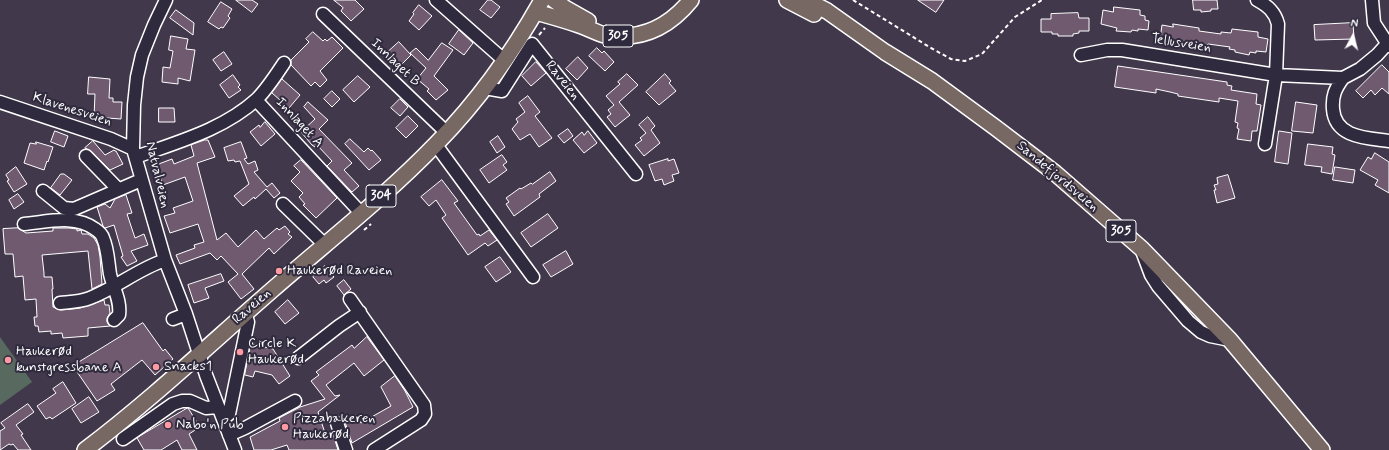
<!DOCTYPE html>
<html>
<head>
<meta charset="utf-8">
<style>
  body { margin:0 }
  #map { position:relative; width:1389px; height:450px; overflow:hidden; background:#42384c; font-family:Mynerve,sans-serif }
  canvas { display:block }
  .north { position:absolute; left:1333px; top:16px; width:40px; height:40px; -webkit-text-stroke:3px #2f2a3d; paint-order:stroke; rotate:7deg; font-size:11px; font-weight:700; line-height:16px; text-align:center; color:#fff }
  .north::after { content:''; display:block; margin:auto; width:14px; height:18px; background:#fff; clip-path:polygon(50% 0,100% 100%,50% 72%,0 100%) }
</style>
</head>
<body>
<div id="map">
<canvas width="1389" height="450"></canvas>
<div class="north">N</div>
</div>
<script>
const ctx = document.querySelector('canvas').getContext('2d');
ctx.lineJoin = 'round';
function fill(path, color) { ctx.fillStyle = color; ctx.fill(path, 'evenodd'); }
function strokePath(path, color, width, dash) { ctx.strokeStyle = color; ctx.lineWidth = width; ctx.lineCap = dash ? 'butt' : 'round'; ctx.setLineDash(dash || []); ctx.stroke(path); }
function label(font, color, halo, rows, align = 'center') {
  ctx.font = font + ' Mynerve,sans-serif'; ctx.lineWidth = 4; ctx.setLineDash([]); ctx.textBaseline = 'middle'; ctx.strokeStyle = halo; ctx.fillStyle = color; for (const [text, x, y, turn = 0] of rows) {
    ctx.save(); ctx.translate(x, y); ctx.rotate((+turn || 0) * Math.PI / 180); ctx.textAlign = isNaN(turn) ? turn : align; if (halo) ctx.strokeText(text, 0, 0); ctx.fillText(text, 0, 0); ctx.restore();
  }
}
fill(new Path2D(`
  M0,337L32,382L0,405Z`), '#586960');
const building = new Path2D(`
  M236,0H252L258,4L252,12Z
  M334,0H355L364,9L351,21L341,11L343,8Z
  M488,0H491L500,7L491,18L480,10Z
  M918,0H944L936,12Z
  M1193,0H1217L1218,9H1211V11L1201,12V10H1194Z
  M221,2L232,9L228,16L230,18L223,28L221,27L219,29L208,22Z
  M419,5L432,16L419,30L409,21L414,14L413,13Z
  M1114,7L1140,10V15L1145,16V20L1149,21L1148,30L1138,29V31L1132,30L1131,32L1116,31L1117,28L1101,24L1103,10L1113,12Z
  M176,10L194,23L193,35L170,18Z
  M1078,13L1079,18H1089V31H1079V33L1073,34V36H1058V34H1052V32H1041V19H1051V14Z
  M1353,23L1354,39L1315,40L1314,25Z
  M1173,24L1199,28V31L1221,34V32L1231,33L1232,29L1258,32V37L1268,39L1266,52L1256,51V53L1250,52L1249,55L1235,52V50L1229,49L1230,47L1208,44L1207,46L1197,44V46L1171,43V41L1160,39L1162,25L1173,27Z
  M459,30L473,43L464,55L449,44Z
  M313,32L323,41L325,39L327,41L332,37L343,48L320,71L327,80L320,87L315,82L311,86L291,65V60L309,42L306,39Z
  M171,36L188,39L186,49L195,50L190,81L178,78V84L162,82L163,67L170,68L173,51L169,50Z
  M399,42L411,55L401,65L388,52Z
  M442,43L453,50L434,76L448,90L436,100L427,91L429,89L417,79L426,68L410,53L416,48L428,60Z
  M597,48L602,53L604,51L614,62L605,71L589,56Z
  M224,52L232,64L221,71L213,60Z
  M578,57L588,68L577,80L566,69Z
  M536,62L546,73L531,86L522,76Z
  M1382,65L1389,72V94L1382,88L1375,95L1371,90L1363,98L1356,91Z
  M1118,66L1227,82V85L1232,86L1231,90L1257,94L1256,104L1261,105L1257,131H1252L1251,141L1237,139L1239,129L1237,128L1238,123L1235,122L1238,101L1219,98V102L1178,96V94L1170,92L1156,89V93L1115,87Z
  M627,74L638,85L619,102L630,115L615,127L607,117L611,114L608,110L614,105L606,96L620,84L618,82Z
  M665,74L671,81L669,83L676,91L659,105L646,92Z
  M233,75L240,85L238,87L241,90L229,98L220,85Z
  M358,76L370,87L354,102L343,90Z
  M89,77L110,79L109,98H113V102H122L121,119L94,117L95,94H88Z
  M282,79L300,95L289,108L272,93Z
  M332,91L340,99L332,107L324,99Z
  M528,96L540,112L535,116L552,138L539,147L530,134L520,140L512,129L518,122L516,119L525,112L519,103Z
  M400,99L408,107L400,116L391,108Z
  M308,102L328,120L319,129L352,163L344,170L359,186L352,192L327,166L332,161L317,145L315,147L312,145L301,132L315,119L304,107Z
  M1296,102L1317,105L1313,133L1292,131Z
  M159,108H174L175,122H159Z
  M408,116L418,126L406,138L396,128Z
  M648,117L655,126L651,130L660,143L644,156L635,145L642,140L640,138L646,133L639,125Z
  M265,122L275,134L261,146L250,132L259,125L260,127Z
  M568,129L573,136L564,143L558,136Z
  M55,131L68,136L64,147L51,142Z
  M588,131L597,143L584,153L573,140L582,132L584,135Z
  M1279,131L1292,133L1288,164L1275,162Z
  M498,136L505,147L497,153L490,142Z
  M350,139L364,152L368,148L371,151L372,150L381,160L369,170L345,144Z
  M205,140H208L215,157L197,163L217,240L226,233L238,247L256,230L264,239L277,228L279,230L285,226L290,232L288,234L292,237L274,254L269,248L242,274L254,289L241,299L228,282L238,274L221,256L217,260L210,253L180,264L176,255L195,248L194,245L204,242L198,224L170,233L164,216L175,213L173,208L193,201L185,177L163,185L156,165L172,159L174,164L194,156L191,145Z
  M93,141L105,155L114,150L115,151H116L123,164L110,170L91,151L85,148Z
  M36,142L53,147L48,162L47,161L44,170L24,163L30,143L36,144Z
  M241,142L247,158L244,159L248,164L255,161L258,170L254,172L267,187L272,183L280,193L274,198L266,189L255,199L254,197L243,206L234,196L249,184L240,161L235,162L234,160L228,161L224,148Z
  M1308,144L1333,147L1332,154L1335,155L1332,174L1321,172L1322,167L1305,165Z
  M1375,153L1389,162V193L1375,185L1378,180L1360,170L1368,157L1371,159Z
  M502,155L507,162L503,165L507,170L489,183L480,170Z
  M668,159V161L674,159L679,173L672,175L674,181L664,185L662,179L655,181L649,165Z
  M301,160L337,198L316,218L303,205L305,204L299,197L303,193L291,181L300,172L294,166Z
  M16,167L27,184L14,192L7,181L9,180L6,175Z
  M1335,167L1355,170L1353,183L1333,180Z
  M550,172L556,181L539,194L540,197L514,216L506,204L509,202L506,198L520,188L521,189L531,183L532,184Z
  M61,174H64L72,180L60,195L51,188Z
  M1228,175L1235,198L1217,203L1214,190H1216L1214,185L1218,184L1217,178Z
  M442,180L458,201L454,203L477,235L479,234L480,236L489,230L497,240L488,246L485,243L468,255L442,218L446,215L436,200L429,206L421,197Z
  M18,194L24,202L14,209L9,200Z
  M126,195L132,213L127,214L135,238L144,234L148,245L131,251L137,261L127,266L121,257L123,256L114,225L105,228L103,226L97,207L105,204L110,208L115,199Z
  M548,214L558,228L531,247L521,233Z
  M18,228L26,233L53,231V228H69L77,229V231L81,230L82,234H88L94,238L98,245L100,257L102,284L92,289L88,251L42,255L44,273V277H52L53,289H52L53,307L61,310L80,308L104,300L105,305H109L110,313L107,318V322L110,326L88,328V336L63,338L62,333L51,334V331L39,332L38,326H35L34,317H37L36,299L25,300L23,276L15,277L13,254H5L3,229Z
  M566,251L573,264L551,277L543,265Z
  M500,257L511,272L496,282L485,267Z
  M325,266L334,277L326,283L324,280L319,284L313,277Z
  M221,274L224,281L205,288L209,298L194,303L188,285Z
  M344,280L351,289L344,295L337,286Z
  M288,300L299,313L285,324L275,312Z
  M143,323L163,351L165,349L173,359L155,375L142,360L111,384L115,390L97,401L73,366Z
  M367,337L384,360L364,376L354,363L326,385L335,396L340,395L318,412L325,433L332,431L338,450H289L287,445L271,450H254L250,437L280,421L279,418L300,407L325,399L311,381L319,375L316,372L352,345L354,348Z
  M251,343H253L252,344L273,349L290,376L279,384L272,375L255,371L253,377L245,375Z
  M395,376L405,391L413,407L352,443L345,422L356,415L361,423L391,406L381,387Z
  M63,382L76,403L52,419L50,417L46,419L37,406L56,393L53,389Z
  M89,397L99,412L81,423L72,409Z
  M28,404L34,412L16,425L23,434L21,435L31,450H18L13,444L11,445L9,444L0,450V431L5,428L1,423Z
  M188,408L200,427L189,434L197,450H182L177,440L161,450H144L137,438Z`);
fill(building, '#6f5a70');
strokePath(building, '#fff', 1);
const minor = new Path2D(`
  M166,0L154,25L142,55L137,77L134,105L133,149L165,260L186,314L206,375L235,450
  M436,0L505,61
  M1257,0C1268,6 1275,12 1278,24L1276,75L1265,144
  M1372,0L1374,23L1389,46
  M323,14L447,133
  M1081,55L1107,50H1122L1276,75L1343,78L1360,69L1377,55L1387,44
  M1343,78C1335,89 1332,96 1333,109C1335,138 1367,138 1389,141
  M485,88L502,91L532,44L636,174
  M256,100L361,213
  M0,102L111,139L133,149
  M436,145L533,277
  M86,156L118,189
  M136,157C177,142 223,130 257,99C267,89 276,75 284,63
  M43,191L64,208L74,209L141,180
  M283,204L324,244
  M24,224C47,222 75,214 95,229C98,231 102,234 103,238C108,249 108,262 110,274C113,288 121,300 119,315L114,320
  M1142,251L1151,275L1158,286L1188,321L1201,332L1210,336L1230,340
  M350,299L424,405L425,414L421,420L374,450
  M60,303C70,302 80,302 90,298C116,288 138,269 165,260
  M173,319L186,314
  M298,358L339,326L360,312
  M223,419L229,414L248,322L245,313
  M337,423L346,450
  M229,435L245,428L295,401
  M123,439L173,404L182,401H190L206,408L218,407`);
const major = new Path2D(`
  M554,0L565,8L588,21
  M787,0L814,14
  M806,0L827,11L885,52L932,81L996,128L1055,173L1142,249L1230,340L1322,450
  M536,12C550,16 565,20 579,25C588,28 597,33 605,35C641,41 669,27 691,0
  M85,450C151,400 210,344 272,290C327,242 386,196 437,143C478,101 513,52 542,0`);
strokePath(minor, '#fff', 15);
strokePath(major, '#fff', 18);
strokePath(new Path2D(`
  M853,0L931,48L951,59L965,61L982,54L1015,17L1042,0
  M539,35L545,28
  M364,230L371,224`), '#fff', 2, [4, 3]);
strokePath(minor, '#2f2a3d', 12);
strokePath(major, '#776864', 15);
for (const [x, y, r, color] of [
  [279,271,4,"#ff9aa2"],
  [240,352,4,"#ff9aa2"],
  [8,360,4,"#ff9aa2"],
  [156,367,4,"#ff9aa2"],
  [168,425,4,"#ff9aa2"],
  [285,427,4,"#ff9aa2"]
]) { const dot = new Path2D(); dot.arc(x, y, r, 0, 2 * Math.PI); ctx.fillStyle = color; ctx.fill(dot); strokePath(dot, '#2f2a3d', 1.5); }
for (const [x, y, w] of [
  [618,36,30],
  [381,196,30],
  [1121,231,30]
]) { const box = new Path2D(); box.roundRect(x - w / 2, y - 11, w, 22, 3); ctx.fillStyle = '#2f2a3d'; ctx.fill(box); strokePath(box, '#fff', 1); }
label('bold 13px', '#fff', null, [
  ["305",618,36],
  ["304",381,196],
  ["305",1121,231]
]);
label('14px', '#fff', '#2f2a3d', [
  ["Tellusveien",1181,44,9],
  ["Innlaget B",395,63,44],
  ["Raveien",562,81,51],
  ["Klavenesveien",72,110,18],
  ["Innlaget A",299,123,47],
  ["Natvalveien",157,175,77],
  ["Sandefjordsveien",1057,177,40],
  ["Raveien",252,307,-41]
]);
label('14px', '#fff', '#2f2a3d', [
  ["Haukerød Raveien",287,271],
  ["Circle K",248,344],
  ["Haukerød",248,360],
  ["Haukerød",16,352],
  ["kunstgressbane A",16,368],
  ["Snacks1",164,367],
  ["Pizzabakeren",293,419],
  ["Haukerød",293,435],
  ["Nabo'n Pub",176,425]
], 'left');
</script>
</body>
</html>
